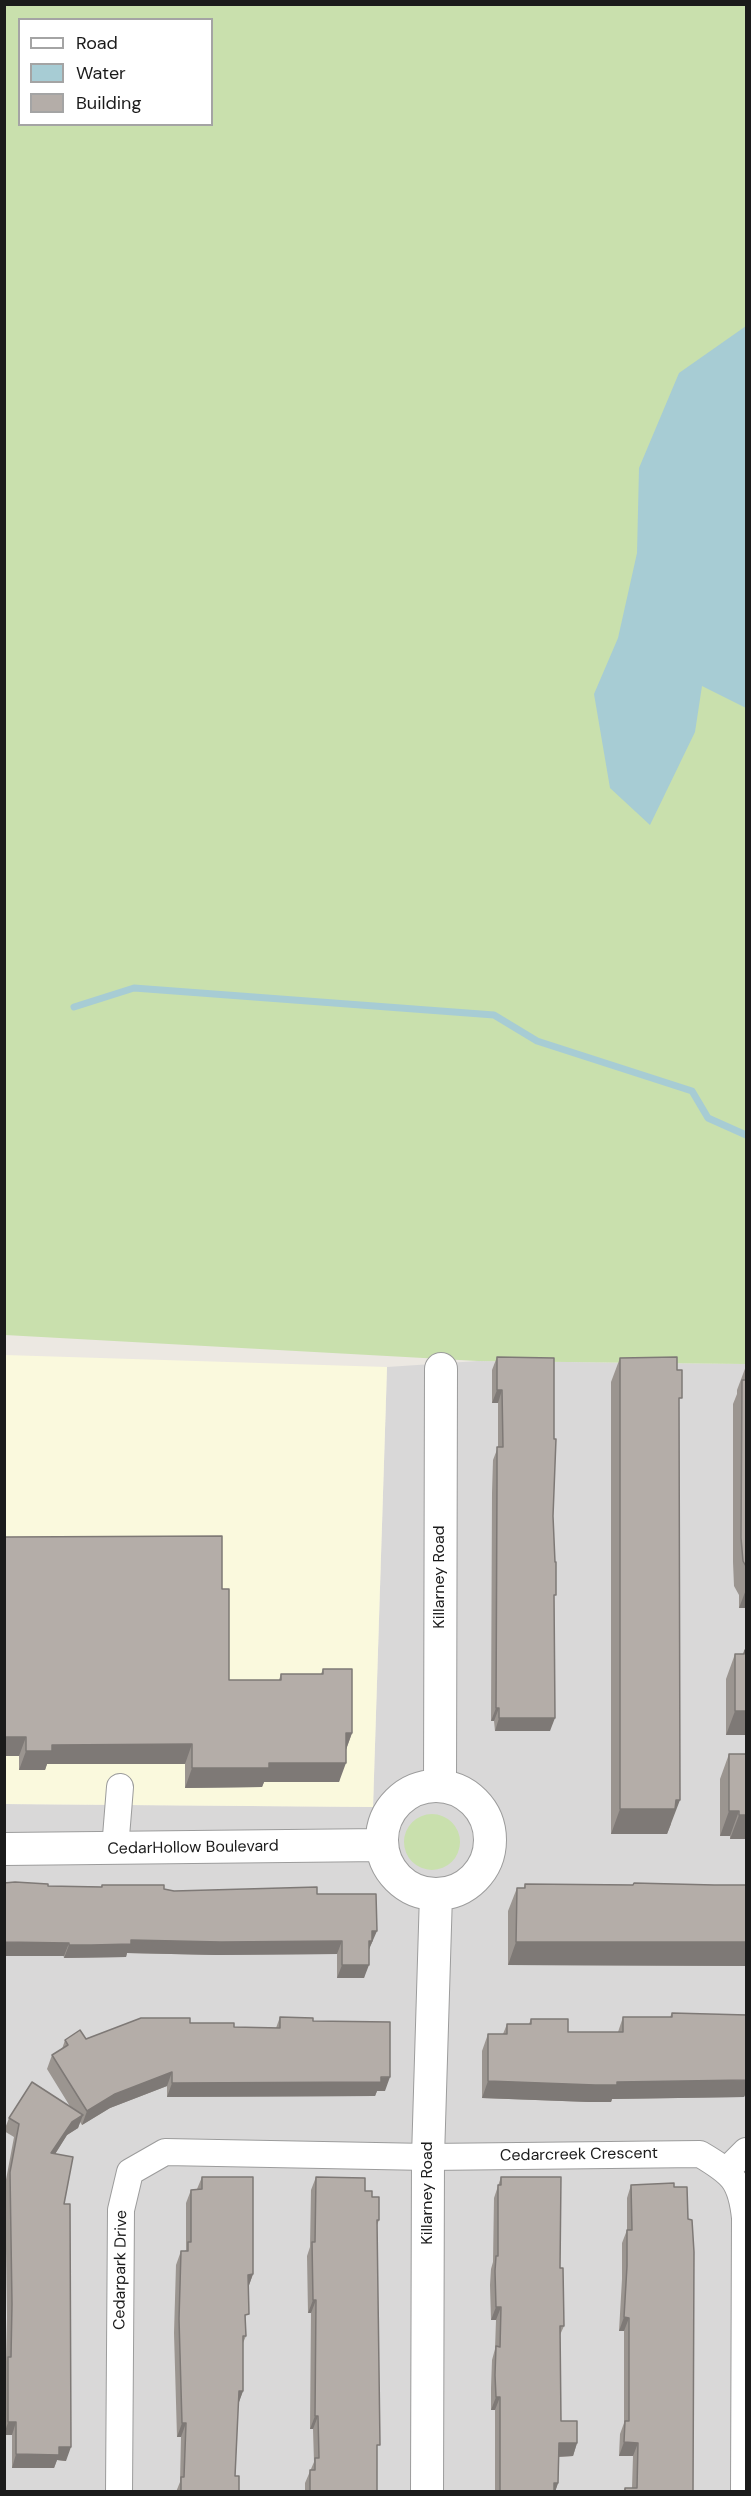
<!DOCTYPE html>
<html>
<head>
<meta charset="utf-8">
<style>
  body { margin:0 }
  #map { position:relative; width:751px; height:2496px; overflow:hidden; background:#ece8e2; font-family:"DM Sans",sans-serif }
  canvas { display:block }
  .frame { position:absolute; inset:0; border:6px solid #1b1b1b; pointer-events:none }
  .legend { position:absolute; left:18px; top:18px; width:195px; height:108px; box-sizing:border-box; background:#fff; border:2px solid #a4a4a4; margin:0; padding:8px 10px; list-style:none; font-size:18px; color:#1b1b1b }
  .legend li { display:flex; align-items:center; gap:12px; height:30px }
  .legend b { width:30px; border:2px solid #a4a4a4 }
</style>
</head>
<body>
<div id="map">
<canvas width="751" height="2496"></canvas>
<div class="frame"></div>
<ul class="legend">
<li><b style="height:8px;background:#fff"></b>Road</li>
<li><b style="height:16px;background:#a7ccd4"></b>Water</li>
<li><b style="height:16px;background:#b4ada8"></b>Building</li>
</ul>
</div>
<script>
const ctx = document.querySelector('canvas').getContext('2d');
ctx.lineJoin = 'round';
function fill(path, color) { ctx.fillStyle = color; ctx.fill(path, 'evenodd'); }
function strokePath(path, color, width, dash) { ctx.strokeStyle = color; ctx.lineWidth = width; ctx.lineCap = dash ? 'butt' : 'round'; ctx.setLineDash(dash || []); ctx.stroke(path); }
function label(font, color, halo, rows, align = 'center') {
  ctx.font = font + ' "DM Sans",sans-serif'; ctx.lineWidth = 4.5; ctx.setLineDash([]); ctx.textBaseline = 'middle'; ctx.strokeStyle = halo; ctx.fillStyle = color; for (const [text, x, y, turn = 0] of rows) {
    ctx.save(); ctx.translate(x, y); ctx.rotate((+turn || 0) * Math.PI / 180); ctx.textAlign = isNaN(turn) ? turn : align; if (halo) ctx.strokeText(text, 0, 0); ctx.fillText(text, 0, 0); ctx.restore();
  }
}
fill(new Path2D(`
  M478,1361L746,1364V2491L5,2492V1804L373,1807L387,1367Z`), '#d9d8d8');
fill(new Path2D(`
  M5,1355L387,1367L373,1807L5,1804Z`), '#faf9dd');
fill(new Path2D(`
  M4,5H746V1364L478,1361L5,1335ZM20,20H212V124H20Z
  M404 1842a28 28 0 1 1 56 0a28 28 0 1 1-56 0Z`), '#c9e0ad');
fill(new Path2D(`
  M746,326V708L702,686L695,732L650,825L610,788L594,694L618,638L637,553L639,468L679,373Z`), '#a7ccd4');
strokePath(new Path2D(`
  M74,1007L134,988L494,1015L537,1041L692,1091L708,1118L746,1135`), '#a7ccd4', 7);
const minor = new Path2D(`
  M115,1849L120,1787
  M727,2170L746,2151
  M119,2492L121,2210L130,2172L165,2152L428,2157L700,2154C732,2173 741,2180 745,2218L744,2492`);
const tertiary = new Path2D(`
  M440,1785L441,1369
  M382 1840a54 54 0 1 1 108 0a54 54 0 1 1-108 0Z
  M4,1849L382,1845
  M427,2492L428,2157L436,1894`);
strokePath(minor, '#9c9c9c', 28);
strokePath(tertiary, '#9c9c9c', 34);
strokePath(minor, '#fff', 26);
strokePath(tertiary, '#fff', 32);
fill(new Path2D(`
  M497,1357L553,1516L554,1602L550,1731H495L494,1721H491L492,1493L493,1460L498,1447V1403H492V1370Z
  M620,1358L679,1406L671,1824L667,1834H611V1382Z
  M746,1366L747,1608H739V1595L734,1586L733,1562V1404L737,1394V1390Z
  M4,1537L222,1589L229,1680H279L281,1674H321L323,1669L352,1733L346,1750L339,1782H264L262,1787L185,1788V1764H47L45,1770H19V1756Z
  M745,1650H747V1735H726V1679L735,1654H743Z
  M729,1754H747V1839H730V1836H720V1779Z
  M634,1883L714,1885H747V1966L508,1965V1911L517,1888H524L525,1884L633,1885Z
  M102,1885L174,1891L317,1894L372,1944H371L369,1949L364,1978H337V1954L216,1955L127,1953L126,1957L64,1958L48,1886L101,1887Z
  M672,2013L745,2095L744,2097L612,2099L611,2102H589L482,2098V2051L488,2034H503L507,2024H529L531,2019L568,2032H618L623,2017H670Z
  M280,2017L313,2021L385,2091H377L375,2096L167,2097V2086L110,2108L82,2125L80,2122L78,2128L67,2135L55,2154L64,2204L66,2461L57,2460L54,2468H12V2435H4V2367L6,2362L7,2317L5,2185L14,2137L4,2131L9,2118L71,2108L47,2069L52,2055L62,2049L65,2040L86,2039L190,2023L234,2027L276,2028Z
  M202,2177L253,2274L248,2288L245,2323L246,2336L243,2343V2391L238,2404L235,2476L239,2492H176L180,2482L181,2437H177L174,2333L176,2265L181,2251H185L186,2250V2203L191,2190L197,2189Z
  M316,2177L365,2191L372,2197L379,2220L377,2225V2492H305V2483L314,2462L313,2429H310L311,2313H308L307,2256L310,2247L311,2190Z
  M501,2177L560,2268L564,2326L560,2335L561,2421L577,2443L573,2456L558,2457V2483L555,2492H495V2410H491V2388L492,2360L495,2349L496,2320H491L490,2285L491,2269L493,2262L494,2198Z
  M631,2185L693,2492H623L625,2488H632L633,2456H619L620,2434L624,2423V2331H619L622,2279V2243L627,2230V2198Z`), '#9b9590');
fill(new Path2D(`
  M497,1390H502L498,1403H492Z
  M747,1587V1608H739Z
  M496,1708H499L494,1721H491Z
  M735,1711H747V1735H726Z
  M499,1718H555L550,1731H495Z
  M346,1733H352L345,1752Z
  M4,1737H26L19,1756H4Z
  M192,1744L185,1764H47L45,1770H19L26,1751L52,1745Z
  M269,1763H346L339,1782H264L262,1787L185,1788L192,1768Z
  M676,1800H680L667,1834H611L620,1809Z
  M729,1811H739L730,1836H720Z
  M739,1815H747V1839H730Z
  M372,1931H377L367,1954H364Z
  M131,1940L342,1941L337,1954L216,1955L127,1953L126,1957L64,1958L69,1945Z
  M4,1942L69,1943L64,1956H4Z
  M516,1942H747V1966L508,1965Z
  M342,1965H369L364,1978H337Z
  M172,2072L167,2086L110,2108L82,2125L87,2111L115,2094Z
  M390,2077L385,2091H377L375,2096L167,2097L172,2083Z
  M747,2080V2095H745L744,2097L612,2099L611,2102H589L482,2098L488,2081L617,2082Z
  M83,2115L78,2128L67,2135L47,2167L51,2153L72,2122Z
  M253,2274L248,2288V2275Z
  M313,2300H316L311,2313H308Z
  M496,2307H501L496,2320H491Z
  M624,2317L629,2318L624,2331H619Z
  M239,2391H243L238,2405Z
  M496,2397H500L495,2410H491Z
  M315,2416H318L313,2429H310Z
  M8,2422H16L12,2435H4Z
  M182,2423H186L181,2437H177Z
  M624,2442L638,2443L633,2456H619Z
  M559,2443H577L573,2456L554,2457Z
  M59,2447H71L66,2461L57,2460L54,2468H12L16,2454Z
  M554,2483H558L555,2492H551Z`), '#7e7976');
const building = new Path2D(`
  M497,1357L554,1358V1439H556L553,1516L555,1562H556V1595H554L555,1718H499V1708H496L497,1480V1447H503L502,1390H497Z
  M677,1357V1370H682V1398H679L680,1800H676L675,1809H620V1358Z
  M746,1366H747V1568L743,1561L741,1538L742,1380H746Z
  M222,1536V1589H229V1680H281V1674H323V1669H352V1733H346V1763H269V1768H192V1744L52,1745V1751H26V1737H4V1537Z
  M745,1650H747V1711H735V1654H744Z
  M729,1754H747V1815H739V1811H729Z
  M15,1882L48,1884V1886L102,1887V1885H164V1889L174,1891L317,1887V1894H376L377,1931H372V1941H369V1965H342V1941L221,1942L131,1940V1944L92,1945H69V1943L4,1942V1883Z
  M634,1883L714,1885H747V1942H516L517,1888H525V1884L633,1885Z
  M672,2013L747,2015V2080L617,2082V2085H595L488,2081V2034H507V2024H531V2019H568V2032H623V2017H672Z
  M280,2017L313,2018V2021L390,2022V2077H381V2082L172,2083V2072L115,2094L87,2111L52,2055L68,2045L65,2040L80,2030L86,2039L141,2018H190V2023H234V2027L280,2028Z
  M32,2082L83,2115L72,2122L51,2153L73,2157L64,2204H70L71,2447H59V2455L16,2454V2422H8V2357H11L12,2304L10,2172L19,2124L9,2118Z
  M202,2177H253V2274L248,2275L249,2314L245,2315L246,2336H243V2391H239L235,2476H239V2492H181V2477H184L186,2423H182L179,2319L181,2251H188V2242H191V2190L202,2189Z
  M316,2177L365,2178V2191H372V2197H379V2220H377L380,2445H377V2492L310,2491V2470H315V2458H319L318,2416H315L316,2300H313L312,2242H315Z
  M501,2177H561L560,2268H563L564,2326H560L561,2421H577V2443H559L558,2483H554V2492H500V2397H496L495,2375L496,2346L500,2347L501,2307H496L495,2271L496,2256H498V2185H501Z
  M674,2183V2187H687L688,2219L692,2220L694,2252L693,2492H625V2488H637L638,2443L624,2442L625,2421H629V2318L624,2317L627,2266V2230H632L631,2185Z`);
fill(building, '#b4ada8');
strokePath(building, '#7e7976', 1.5);
label('16px', '#1b1b1b', '#fff', [
  ["Killarney Road",440,1577,-90],
  ["CedarHollow Boulevard",193,1848,-1],
  ["Cedarcreek Crescent",579,2155,-1],
  ["Killarney Road",428,2193,-90],
  ["Cedarpark Drive",121,2270,-89]
]);
</script>
</body>
</html>
